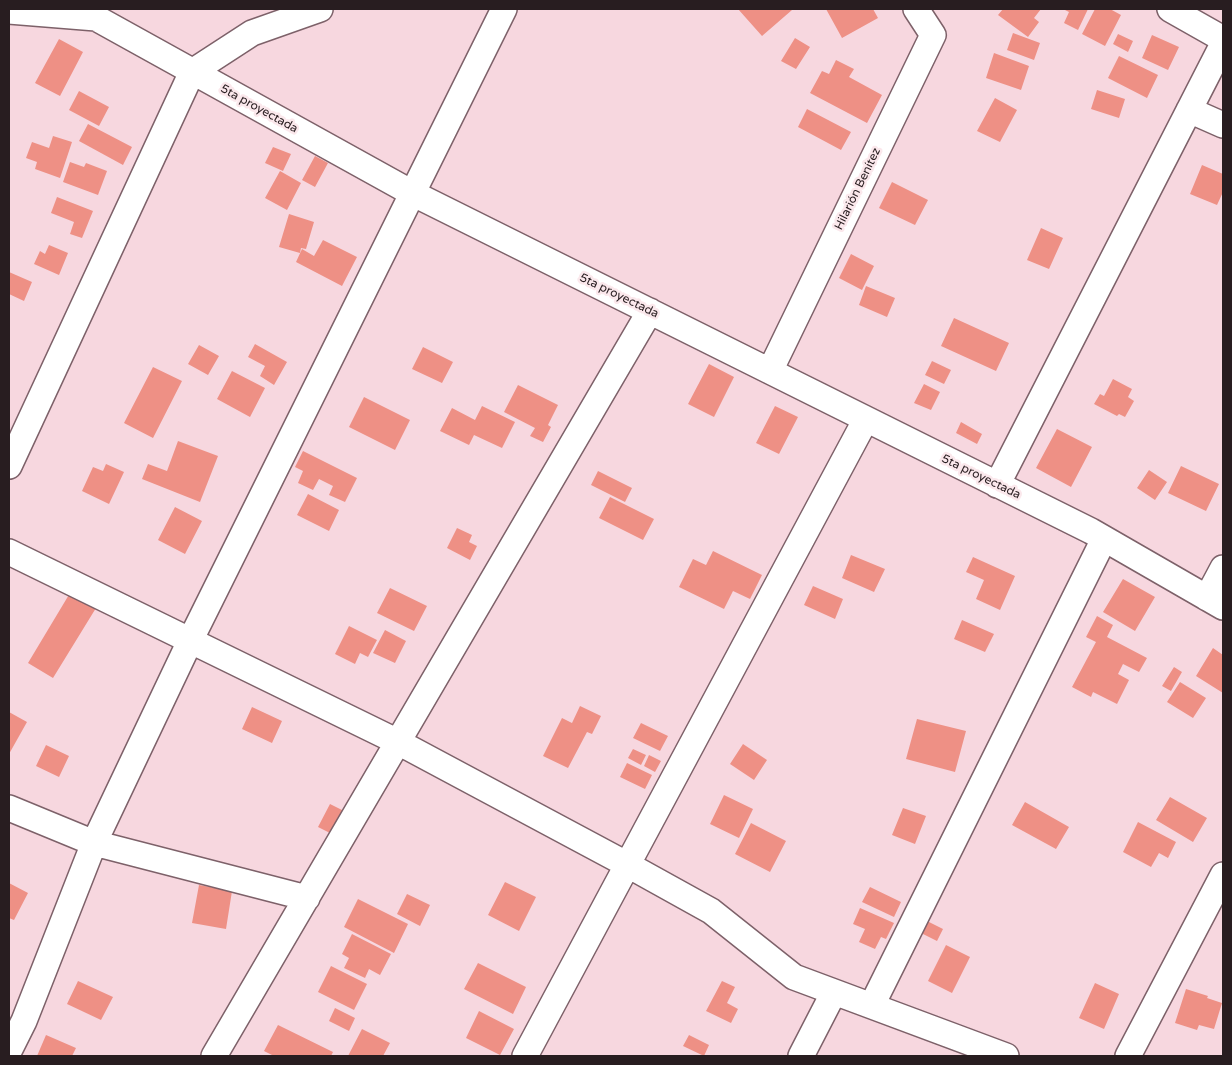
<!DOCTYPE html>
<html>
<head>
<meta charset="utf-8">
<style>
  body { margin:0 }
  #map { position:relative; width:1232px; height:1065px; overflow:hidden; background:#f7d7df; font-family:"Varela Round",sans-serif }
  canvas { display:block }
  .frame { position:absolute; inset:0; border:10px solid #281d20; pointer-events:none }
</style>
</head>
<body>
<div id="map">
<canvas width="1232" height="1065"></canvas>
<div class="frame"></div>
</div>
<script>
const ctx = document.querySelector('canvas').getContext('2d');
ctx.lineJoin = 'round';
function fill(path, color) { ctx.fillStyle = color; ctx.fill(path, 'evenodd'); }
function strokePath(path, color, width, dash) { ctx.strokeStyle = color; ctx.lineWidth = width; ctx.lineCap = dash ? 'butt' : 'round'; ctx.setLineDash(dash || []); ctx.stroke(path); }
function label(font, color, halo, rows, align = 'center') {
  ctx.font = font + ' "Varela Round",sans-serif'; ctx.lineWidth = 5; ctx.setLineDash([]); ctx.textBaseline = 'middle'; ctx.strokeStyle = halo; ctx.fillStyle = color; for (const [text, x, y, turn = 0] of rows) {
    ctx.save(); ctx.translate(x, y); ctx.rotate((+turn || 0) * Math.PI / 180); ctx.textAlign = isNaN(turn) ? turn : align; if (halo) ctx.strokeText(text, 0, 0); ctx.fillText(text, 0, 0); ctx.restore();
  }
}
fill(new Path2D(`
  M738,9H791L792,10L762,36Z
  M826,9H873L878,18L842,38Z
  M1003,9H1041L1034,18L1039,22L1028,37L998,15Z
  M1063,9H1088L1078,30L1064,23L1069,12Z
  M1095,9H1110L1121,15L1105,46L1082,34Z
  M1013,33L1040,43L1034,60L1007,50Z
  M1118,34L1133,41L1128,52L1113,44Z
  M1152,35L1179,47L1168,70L1142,58Z
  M795,38L810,47L796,69L781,61Z
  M59,39L83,52L60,96L35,83Z
  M994,53L1029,66L1021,90L986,78Z
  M1119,56L1158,75L1147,98L1108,78Z
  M836,60L854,69L849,77L882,95L867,123L810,93L822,71L829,74Z
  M1097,90L1125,99L1119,118L1091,109Z
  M79,91L109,107L99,126L69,110Z
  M995,98L1017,110L1000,142L977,131Z
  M807,109L851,132L841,150L798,127Z
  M88,124L132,147L123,165L79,141Z
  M53,136L72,142L60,178L35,169L37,162L26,158L32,142L49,148Z
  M273,147L291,154L283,171L265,163Z
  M315,156L328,163L315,187L302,180Z
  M70,162L84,167L86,163L107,171L98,195L63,182Z
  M1202,165L1223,174V192L1217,205L1190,194Z
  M280,171L301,183L287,210L265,198Z
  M892,182L928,200L915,225L879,208Z
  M57,197L93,211L82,238L70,234L74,222L51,213Z
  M289,214L314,222L306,249L301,248L300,253L279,247Z
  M1041,228L1063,238L1049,269L1027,260Z
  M323,240L357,257L342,286L296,262L302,249L314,256Z
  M49,245L68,253L59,275L34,264L40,251L45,254Z
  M851,254L874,266L862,290L839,278Z
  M9,272L32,282L24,301L9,294Z
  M866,286L895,298L887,317L859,305Z
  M954,318L1009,343L996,371L941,346Z
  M255,344L287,362L274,385L260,376L265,366L248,357Z
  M199,345L219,356L208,375L188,364Z
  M423,347L453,362L442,383L412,369Z
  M932,361L951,370L944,384L925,375Z
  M709,364L734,377L714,417L688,404Z
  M153,367L182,381L153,438L124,423Z
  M232,371L265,388L250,417L217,399Z
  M1113,379L1132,389L1128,397L1134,401L1125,417L1119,414L1117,416L1094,404L1100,394L1104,396Z
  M924,384L940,392L931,410L914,403Z
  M518,385L558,405L548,425L551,427L543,442L530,436L535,428L504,412Z
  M364,397L410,420L395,450L349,427Z
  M482,406L515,422L502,448L474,435L469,445L440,431L452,408L475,420Z
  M775,406L798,417L779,454L756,443Z
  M961,422L982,434L977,444L956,433Z
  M1057,429L1092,447L1071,487L1036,468Z
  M178,441L218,456L200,502L142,479L148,464L167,471Z
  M303,451L357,478L345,502L329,495L333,486L319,479L313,490L298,483L303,471L295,467Z
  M106,464L124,472L109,504L82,491L93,467L103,471Z
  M1181,466L1219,484L1206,511L1168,493Z
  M1149,470L1167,482L1155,500L1137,488Z
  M598,471L632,488L625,502L591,485Z
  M308,494L339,510L329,531L297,515Z
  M610,497L654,519L643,540L599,518Z
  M175,507L202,521L185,554L158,540Z
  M457,528L472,535L469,542L477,546L470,560L447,548Z
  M713,551L762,575L750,599L733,591L724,609L679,587L693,559L706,565Z
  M851,555L885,569L874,592L842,578Z
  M973,557L1015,576L1000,610L976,599L984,580L966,572Z
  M1123,579L1155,597L1135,631L1103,612Z
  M813,586L843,599L835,619L804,605Z
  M390,588L427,606L414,631L377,613Z
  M70,593L96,608L53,678L28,663Z
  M1097,616L1113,625L1107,637L1147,658L1139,672L1123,664L1118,674L1129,680L1117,704L1093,692L1091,697L1072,687L1096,642L1086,637Z
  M962,620L994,634L985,652L954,639Z
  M349,626L377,640L368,657L360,653L355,664L335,654Z
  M385,630L406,641L395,663L373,653Z
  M1213,648L1223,655V693L1196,676Z
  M1174,667L1182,672L1171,691L1162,686Z
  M1180,682L1206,698L1193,718L1167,702Z
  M580,706L601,716L592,734L587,732L568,768L543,756L562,718L572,723Z
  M252,707L282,721L272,743L242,729Z
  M9,712L27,722L9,754Z
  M917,719L966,731L955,772L906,759Z
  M641,723L668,736L660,751L633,738Z
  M743,744L767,760L754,780L730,764Z
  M46,745L69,756L59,777L36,766Z
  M633,749L646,755L641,765L628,758Z
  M649,755L661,761L655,772L644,766Z
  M627,763L652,775L645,789L620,777Z
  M724,795L753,809L739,838L710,824Z
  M1170,797L1207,818L1193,842L1156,820Z
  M1025,802L1069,827L1056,849L1012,825Z
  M330,804L348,813L336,836L318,827Z
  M903,808L926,816L915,844L892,835Z
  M1138,822L1176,842L1168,858L1159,853L1151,867L1123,852Z
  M751,823L786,841L770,872L735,854Z
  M505,882L536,897L519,931L488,915Z
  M9,883L28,893L14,920L9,918Z
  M199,885L232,891L226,929L192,923Z
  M870,887L901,902L894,917L862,902Z
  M407,894L430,905L420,926L397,914Z
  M358,899L408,924L394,953L344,927Z
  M860,908L894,923L886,939L881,937L875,949L859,942L865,929L853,924Z
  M921,918L943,929L937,941L915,930Z
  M352,934L391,954L380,975L369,969L365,978L344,968L349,958L342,954Z
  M946,945L970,957L952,993L928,981Z
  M478,963L526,987L513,1014L464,989Z
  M331,966L367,984L354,1010L318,992Z
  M78,981L113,997L101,1020L67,1004Z
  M722,981L735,987L727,1003L738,1009L731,1023L706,1011Z
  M1095,983L1119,994L1104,1029L1079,1018Z
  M1186,989L1208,996L1207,998L1222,1003L1214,1029L1199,1025L1197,1030L1175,1023Z
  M335,1008L355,1018L349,1031L329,1021Z
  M479,1011L514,1029L500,1055L466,1038Z
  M278,1025L333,1052L331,1056H274L264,1051Z
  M362,1029L390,1043L383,1056H348Z
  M46,1035L76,1048L72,1056H37Z
  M689,1035L709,1045L704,1056L683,1046Z`), '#ee9085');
const minor = new Path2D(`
  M1170,9L1223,39
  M9,11L96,18L412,193L1091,531L1223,607
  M1189,110L1223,125
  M770,371L933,35L916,9
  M9,466L192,72L252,33L320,9
  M997,485L1223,44
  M9,552L398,742L628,865L711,911L794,977L1006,1056
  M1207,598L1223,568
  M9,808L94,843L307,898
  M872,1005L1104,539
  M9,1051L24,1021L94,843L191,639L504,9
  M214,1056L650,311
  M525,1056L866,419
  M801,1056L834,992
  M1128,1056L1223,875`);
strokePath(minor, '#7d6169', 28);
strokePath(minor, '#fff', 25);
label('12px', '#281d20', '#fbe8ec', [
  ["5ta proyectada",259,109,29],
  ["Hilarión Benítez",858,189,-64],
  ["5ta proyectada",619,296,26],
  ["5ta proyectada",981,477,26]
]);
</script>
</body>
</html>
